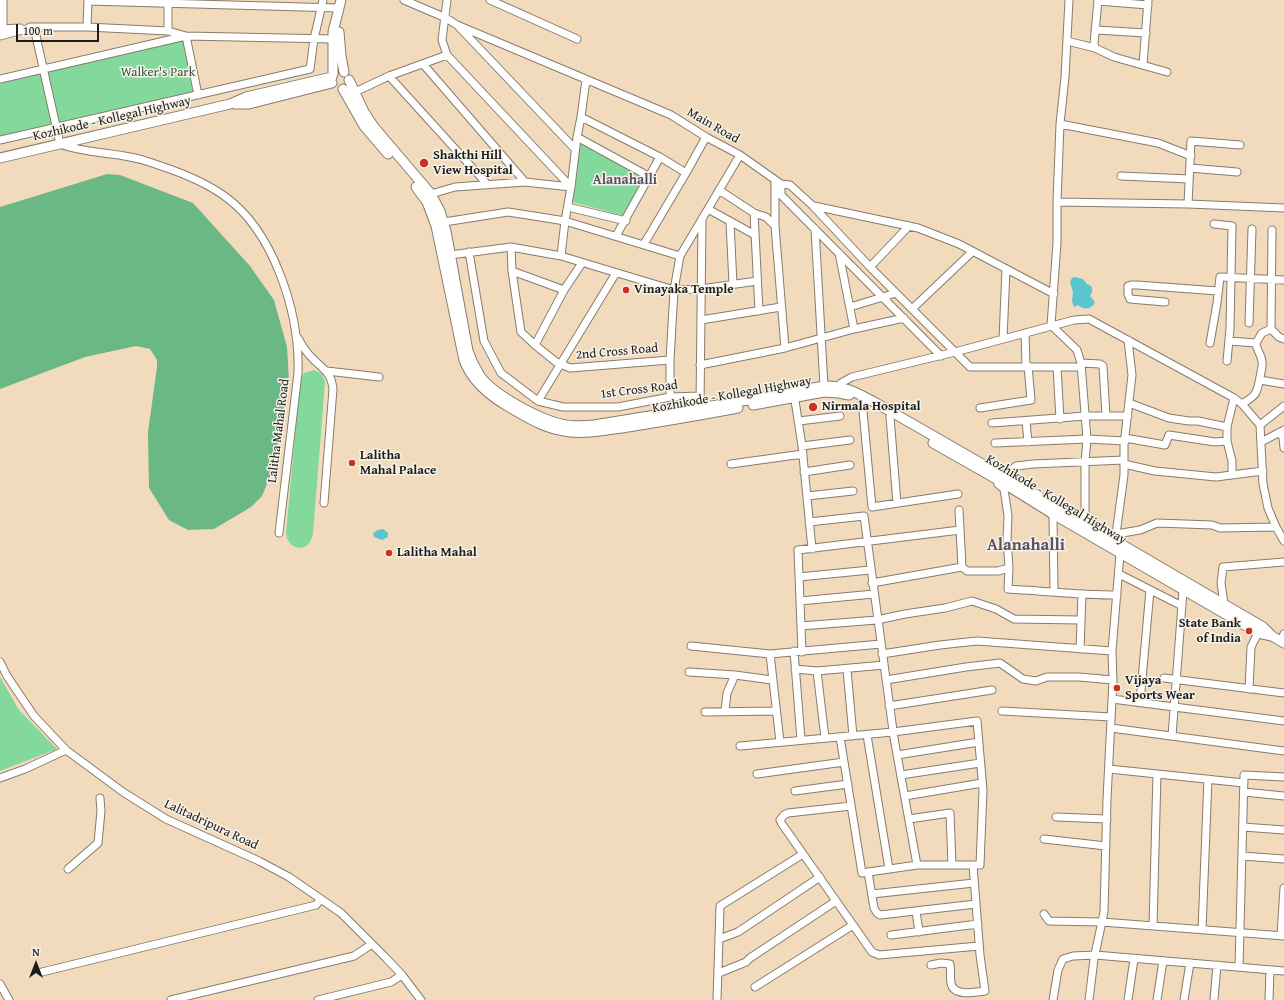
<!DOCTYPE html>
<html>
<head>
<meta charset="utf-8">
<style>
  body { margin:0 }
  #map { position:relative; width:1284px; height:1000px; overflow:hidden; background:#f2dbbc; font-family:"Gentium Book Plus",serif }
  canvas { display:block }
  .north { position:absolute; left:16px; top:944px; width:40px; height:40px; -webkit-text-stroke:3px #f7f3e8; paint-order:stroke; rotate:0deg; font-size:11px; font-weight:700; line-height:16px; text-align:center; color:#1c1c1c }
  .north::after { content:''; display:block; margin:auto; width:14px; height:18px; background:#1c1c1c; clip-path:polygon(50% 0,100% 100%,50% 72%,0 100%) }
  .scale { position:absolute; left:16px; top:24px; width:83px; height:18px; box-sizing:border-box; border:2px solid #1c1c1c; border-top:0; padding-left:5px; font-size:12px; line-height:14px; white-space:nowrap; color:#1c1c1c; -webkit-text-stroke:3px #f7f3e8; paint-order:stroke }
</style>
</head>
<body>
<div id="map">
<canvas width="1284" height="1000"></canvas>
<div class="north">N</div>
<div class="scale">100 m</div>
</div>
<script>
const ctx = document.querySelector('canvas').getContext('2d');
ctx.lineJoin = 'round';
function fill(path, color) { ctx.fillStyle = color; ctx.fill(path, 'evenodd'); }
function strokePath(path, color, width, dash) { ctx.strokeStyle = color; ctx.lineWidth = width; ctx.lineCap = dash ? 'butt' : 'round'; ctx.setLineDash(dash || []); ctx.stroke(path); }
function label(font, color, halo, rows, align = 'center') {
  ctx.font = font + ' "Gentium Book Plus",serif'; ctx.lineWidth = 3; ctx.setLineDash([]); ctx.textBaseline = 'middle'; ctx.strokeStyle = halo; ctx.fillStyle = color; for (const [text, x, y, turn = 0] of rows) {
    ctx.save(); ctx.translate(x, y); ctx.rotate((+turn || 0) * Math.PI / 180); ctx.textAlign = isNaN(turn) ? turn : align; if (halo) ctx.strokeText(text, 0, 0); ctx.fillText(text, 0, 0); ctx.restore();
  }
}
fill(new Path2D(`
  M186,36L198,95L0,138V80Z
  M580,142L645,178L625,216L572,202Z
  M314,370L322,374L325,382L313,534C309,555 287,550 286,533L300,380L304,373Z
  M0,677L19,710L57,749L0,771Z`), '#83d89c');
fill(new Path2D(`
  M107,174L120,175L193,203L250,266L274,300L287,347L289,381L273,469L262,496L251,507L214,529L188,530L169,520L149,488L148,432L157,367V360L150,349L136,346L85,357L0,389V207Z`), '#6ab884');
fill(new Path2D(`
  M1075,277L1083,279L1087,284C1094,286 1093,291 1090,296L1095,302C1091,310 1084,310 1078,305L1074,307L1072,301L1073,292L1070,282L1072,278Z
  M383,529L388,533V537L382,540L374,537L373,533L378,530Z`), '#59c5cf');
const minor = new Path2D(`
  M3,0V32
  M404,0L446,18L457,25L671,115L706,137L740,155L781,184L790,185L813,206L870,267L970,367H1081
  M447,0L442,40L447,55L571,187
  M490,0L577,39
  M1069,0L1065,77L1060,124L1057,202V243L1051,325L1077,350L1081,363L1087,439L1085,462V523
  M1098,0L1094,44L1095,48L1114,57L1167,72
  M88,1L338,8
  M1098,1L1148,5
  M30,27H87L168,31L186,36L333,39
  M87,27L88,0
  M459,27L575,149
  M0,29L20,28
  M1096,30L1146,33
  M168,31V0
  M0,36L34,27L60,144C87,154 116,152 143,160C171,169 200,179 223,195C274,230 300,314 298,373L279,533
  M1067,41L1095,48
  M423,64L525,182
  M1143,65L1148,0
  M389,76L487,184
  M0,79L186,36L198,95
  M355,92L389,76L447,55
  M581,117L660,157L686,173
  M1060,124L1158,143L1191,156
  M577,137L650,177
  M0,140L310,69L314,39L323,0
  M1190,168L1237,172
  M1121,176L1189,179
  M775,181V226L785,348
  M781,184V195L941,356
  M719,190L754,213L766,217L775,226
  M431,194L455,187L525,182L571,187
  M1057,202L1188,204L1284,208
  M1188,204L1191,141L1240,145
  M814,206L918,228L959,244L1054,294
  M568,207L626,221
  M708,209L755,235
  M754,213L759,311
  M444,222L508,212L534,216L565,221L680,256
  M730,222L733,284
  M1214,224L1232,226L1230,329L1227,361
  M815,229L824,386
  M1272,230L1271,329L1279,337L1284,339
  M616,236L660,157
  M644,244L686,173L706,137
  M511,247L512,271L521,332L535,345L556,362L570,368L670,360
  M469,252L484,341L501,373L538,401L563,407H618L670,397L700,396
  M839,253L854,329
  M450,255L511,247L561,256L674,290L701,289L757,281
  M561,256L565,221L571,187L577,137L581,117L586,80
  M870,267L909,226
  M512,271L564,290
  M1165,302L1130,299L1128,294V286L1131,285H1137L1218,291
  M850,307L896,293
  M912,309L972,252
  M701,320L781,307
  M1249,323L1252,229
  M1025,333L1026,366
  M298,338C302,346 307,353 313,359C324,370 331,372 333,389L324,503
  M1003,339L1006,269
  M1229,341L1256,343
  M1210,343L1217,303L1220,277L1284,280
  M535,345L564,290L582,263
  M1081,363L1100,364L1103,366L1106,416
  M700,365L785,348L854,329L904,318
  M1057,367L1060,419
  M327,371L379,377
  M1260,380L1284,384
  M838,391L841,383L852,377L955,352L1074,320L1089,319L1234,398L1242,404L1260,425L1263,484L1268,508L1276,527L1284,541
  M794,394L802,446L812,549
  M862,395V401L872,507L958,494
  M670,397V360L674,290L680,256L740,155
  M538,401L616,273
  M1129,403L1169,418L1189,421H1198L1227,427
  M1242,404C1257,395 1257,393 1260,377C1261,372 1263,366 1262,361C1261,354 1256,349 1256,343L1262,333L1271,329
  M700,408L702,219
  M980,408L1031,400L1028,366
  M890,417L897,503
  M799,421L840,416
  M1026,421L1028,442
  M992,423L1085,416H1128
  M1260,425L1284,406
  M1280,432L1283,438L1284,448
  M1125,438L1165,445L1169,435L1215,442L1227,441
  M1261,442L1284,430
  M995,443L1087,439L1125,441
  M802,446L850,440
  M731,464L803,454
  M1124,464L1155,471L1216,477L1263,471
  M804,472L850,465
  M1232,475V461L1227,441V427L1234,398
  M1003,476L1016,466L1033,464L1124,460
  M1000,481L998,484L1004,489L1008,516L1007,540L1009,568L1008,589C1044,591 1080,595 1117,595
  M807,496L853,491
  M959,510L962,567
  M1053,514L1054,591
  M809,522L864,516L894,738L917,865
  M1116,534L1124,475V445L1132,375L1128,340
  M1114,537L1116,534L1140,530L1157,523L1212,525L1220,528L1276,527
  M1119,574L1182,606
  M799,577L870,570
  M872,583L962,567L967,571H998L1009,568
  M800,601L874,594
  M1224,604L1221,583L1223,567L1284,562
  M801,626L877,620L905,614L945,608L972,601L996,609L1014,619L1081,620
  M1283,636L1284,634
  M691,646L770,654L881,644
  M1080,649L1082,594
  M794,651L801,740
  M802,652L798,550L960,530
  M770,654L780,742
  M882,654L940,645L977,641L1112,651
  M0,662L7,676L34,716L66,750L123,792L166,819L259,861L289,877L341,913L386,958L402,975L421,1000
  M795,669L817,671L884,665
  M847,670L853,736
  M817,671L825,738
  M689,672L735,675L772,680
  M1164,678L1284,693
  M886,680L966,667L1000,663L1023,679L1036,681L1047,677H1079L1113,680
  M1249,689L1251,647L1258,633
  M1112,699L1284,721
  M1140,702L1150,590
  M889,706L992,690
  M725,711L727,693L735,675
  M1002,711L1111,717
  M705,712L776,711
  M1111,728L1284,751
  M867,735L889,869
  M1172,736L1183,591
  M740,746L893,732L977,721L983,790L980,865H917L862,873L840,737
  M897,755L979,742
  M1109,769L1244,783
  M757,774L844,762
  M901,775L980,763
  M0,778L25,769L66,750
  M795,791L848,784
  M1244,792L1284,796
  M905,796L982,783
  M851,806L788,813L784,815L780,820L782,824L872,952L879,955L979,946
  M1056,817L1107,819
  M909,819L950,813L952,865
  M1243,827L1284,830
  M1044,839L1106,846
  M1242,856L1284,859
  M68,869L98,843L101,811L100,798
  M868,872L874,908L877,913L880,915L976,904
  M872,894L974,883
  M916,911L919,932
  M1044,914L1049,921L1102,922L1284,936
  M1153,926L1157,774
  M1202,930L1208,779
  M891,935L978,924
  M1281,935L1284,888
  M719,939L738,932L820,877
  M931,965L941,963L950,964C951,971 950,977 951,983C953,997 976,992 985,991L980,955L973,865
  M1239,967L1244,775L1284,777
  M42,972L316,905L321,899
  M719,973L746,962L750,958L836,901
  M0,984L9,1000
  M755,987L853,925
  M171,1000L354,956L372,944
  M318,1000L391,982L402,975
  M717,1000L720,906L803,854
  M1053,1000L1058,970L1063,959L1073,956L1095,955L1284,971
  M1089,1000L1094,959L1104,912L1107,799L1113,680L1112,651L1120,554
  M1128,1000L1134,959
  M1157,1000L1163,961
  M1184,1000L1190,963
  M1214,1000L1217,965
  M1269,1000L1270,970`);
const major = new Path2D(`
  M339,32L341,56L344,72
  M333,74V32L341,0
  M349,80L364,112L374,127L431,194L440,211L446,231L468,351C471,360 475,368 480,376C495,396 542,421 566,425C575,427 585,425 594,425L748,400L824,386C844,385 859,394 876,403L1085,523L1263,627L1272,636L1284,643
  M343,89L364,126L388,154
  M235,104H249L332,83
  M0,158L230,104L246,97L332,77
  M416,187L427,202L436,226L464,360C472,382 490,396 509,407C527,417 543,428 564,431C585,435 607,430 628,427C665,421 701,415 738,408
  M753,405L824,392L839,393L849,395
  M933,443L1000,481L1053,514L1258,633L1272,636`);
strokePath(minor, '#877c6c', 9);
strokePath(major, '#877c6c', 11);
strokePath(minor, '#fff', 7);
strokePath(major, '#fff', 9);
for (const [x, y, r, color] of [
  [424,163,5,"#c8321e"],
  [626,290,4,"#c8321e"],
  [813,407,5,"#c8321e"],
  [352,463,4,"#c8321e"],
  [389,553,4,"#c8321e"],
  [1249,631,4,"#c8321e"],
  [1117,688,4,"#c8321e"]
]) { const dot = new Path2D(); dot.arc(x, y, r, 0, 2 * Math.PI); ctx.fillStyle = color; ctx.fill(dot); strokePath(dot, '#f7f3e8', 1.5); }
label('13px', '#3b5442', '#f7f3e8', [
  ["Walker's Park",158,73]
]);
label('13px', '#1c1c1c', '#f7f3e8', [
  ["Kozhikode - Kollegal Highway",112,119,-13],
  ["Main Road",713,126,30],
  ["2nd Cross Road",617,352,-5],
  ["1st Cross Road",639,390,-7],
  ["Kozhikode - Kollegal Highway",732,395,-10],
  ["Lalitha Mahal Road",279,431,-83],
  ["Kozhikode - Kollegal Highway",1056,500,31],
  ["Lalitadripura Road",211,825,25]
]);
label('bold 13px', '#1c1c1c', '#f7f3e8', [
  ["Shakthi Hill",433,156],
  ["View Hospital",433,171],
  ["Vinayaka Temple",634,290],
  ["Nirmala Hospital",822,407],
  ["Lalitha",360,456],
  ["Mahal Palace",360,471],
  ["Lalitha Mahal",397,553],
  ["State Bank",1241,624,"right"],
  ["of India",1241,639,"right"],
  ["Vijaya",1125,681],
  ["Sports Wear",1125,696]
], 'left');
label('bold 14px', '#555267', '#f7f3e8', [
  ["Alanahalli",625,180]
]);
label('bold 17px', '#555267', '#f7f3e8', [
  ["Alanahalli",1026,546]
]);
</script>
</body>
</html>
